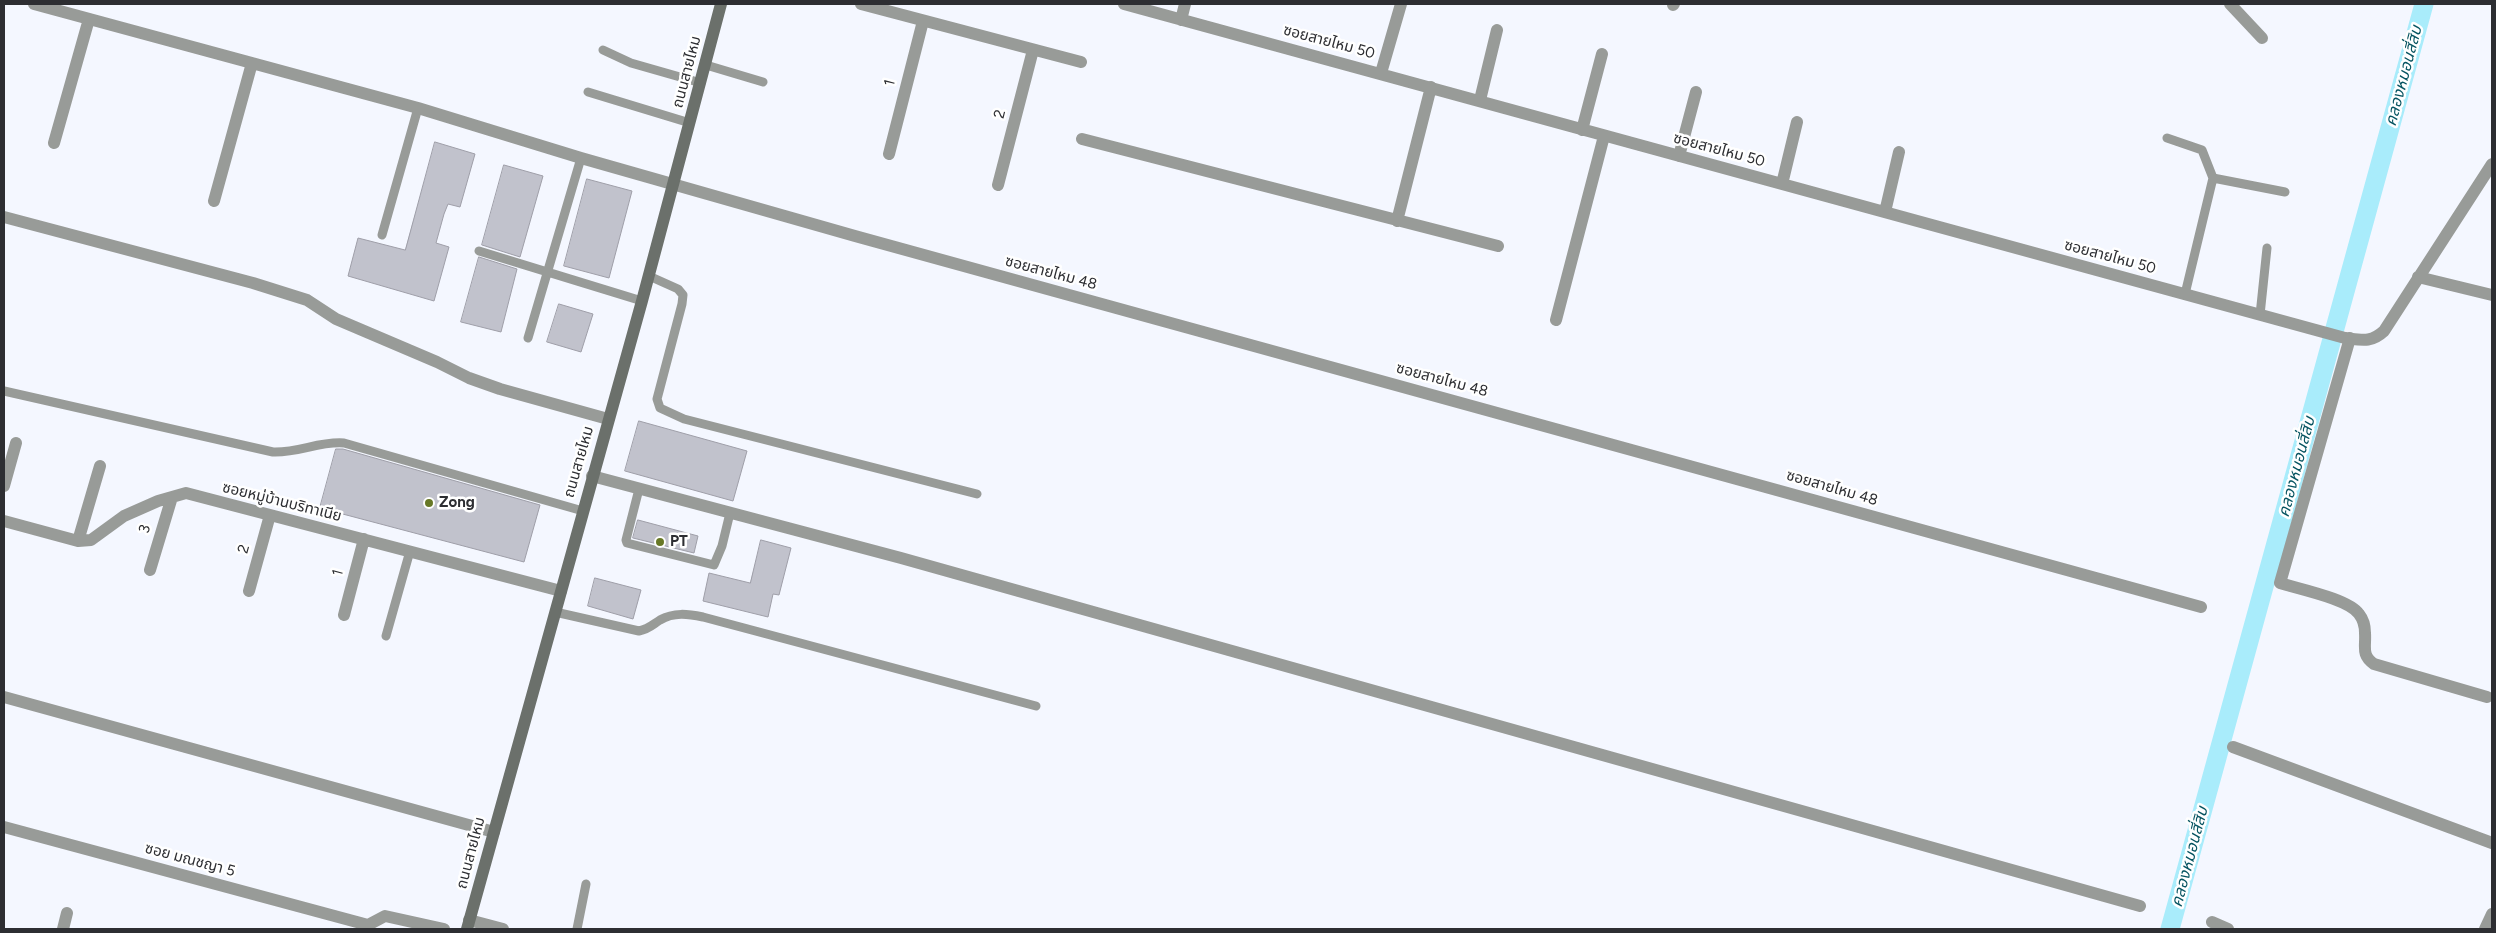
<!DOCTYPE html>
<html>
<head>
<meta charset="utf-8">
<style>
  body { margin:0 }
  #map { position:relative; width:2496px; height:933px; overflow:hidden; background:#f4f7ff; font-family:Figtree,sans-serif }
  canvas { display:block }
  .frame { position:absolute; inset:0; border:5px solid #2d2e32; pointer-events:none }
</style>
</head>
<body>
<div id="map">
<canvas width="2496" height="933"></canvas>
<div class="frame"></div>
</div>
<script>
const ctx = document.querySelector('canvas').getContext('2d');
ctx.lineJoin = 'round';
function strokePath(path, color, width, dash) { ctx.strokeStyle = color; ctx.lineWidth = width; ctx.lineCap = dash ? 'butt' : 'round'; ctx.setLineDash(dash || []); ctx.stroke(path); }
function fill(path, color) { ctx.fillStyle = color; ctx.fill(path, 'evenodd'); }
function label(font, color, halo, rows, align = 'center') {
  ctx.font = font + ' Figtree,"Noto Sans Thai",sans-serif'; ctx.lineWidth = 5; ctx.setLineDash([]); ctx.textBaseline = 'middle'; ctx.strokeStyle = halo; ctx.fillStyle = color; for (const [text, x, y, turn = 0] of rows) {
    ctx.save(); ctx.translate(x, y); ctx.rotate((+turn || 0) * Math.PI / 180); ctx.textAlign = isNaN(turn) ? turn : align; if (halo) ctx.strokeText(text, 0, 0); ctx.fillText(text, 0, 0); ctx.restore();
  }
}
strokePath(new Path2D(`
  M2170,929L2424,4`), '#a9ecfb', 19);
const building = new Path2D(`
  M435,142L475,154L460,207L448,204L444,214L436,243L449,247L434,301L348,276L358,238L405,250Z
  M504,165L543,176L520,257L482,245Z
  M587,179L632,191L609,278L564,266Z
  M479,257L517,269L501,332L461,322Z
  M559,304L593,314L581,352L547,342Z
  M639,421L747,451L733,501L625,471Z
  M336,449H343L540,505L524,562L320,508Z
  M638,520L698,536L694,553L633,538Z
  M761,540L791,548L779,595L773,594L768,617L703,601L709,573L750,583Z
  M595,578L641,590L633,619L588,606Z`);
fill(building, '#c1c2cc');
strokePath(building, '#9e9ea8', 1);
strokePath(new Path2D(`
  M603,50L631,63L701,83
  M706,65L763,82
  M588,92L690,123
  M2167,138L2202,150L2213,178
  M382,235L418,108
  M479,251L642,301
  M649,276L678,289L683,295L682,304L657,399L660,408L684,419L977,494
  M2185,294L2213,178L2285,192
  M2260,315L2267,248
  M528,338L581,158
  M4,391L273,452C299,453 319,441 344,443L583,511
  M639,489L626,540L627,543L714,565L722,546L730,513
  M555,612L639,631C649,629 652,625 660,620C674,612 688,614 703,617L1036,706
  M386,636L410,551
  M577,929L586,884`), '#989b98', 9);
strokePath(new Path2D(`
  M34,4L418,108L581,158L855,236L2201,607
  M861,4L1081,62
  M1124,4L2345,338C2362,340 2371,343 2384,331L2492,164
  M2230,4L2262,38
  M1673,5L1674,4
  M1181,20L1185,4
  M1381,73L1401,4
  M1480,100L1497,30
  M1582,130L1602,54
  M1082,139L1498,246
  M54,143L89,19
  M889,154L923,21
  M1679,156L1696,92
  M1782,184L1797,122
  M998,185L1033,50
  M214,201L252,63
  M1885,212L1899,152
  M4,217L253,283L307,300L336,319L437,362L469,378L500,389L608,419
  M1397,221L1431,87
  M2418,277L2492,295
  M1556,320L1604,136
  M2350,338L2280,583C2299,589 2349,599 2359,614C2363,619 2365,627 2365,633C2366,647 2361,655 2374,664L2487,697
  M592,476L901,558L2140,906
  M4,486L16,443
  M4,521L78,541L91,540L124,516L158,501L186,493L561,591
  M78,541L100,466
  M150,570L172,497
  M249,591L270,515
  M344,615L364,539
  M4,697L494,832
  M2233,747L2492,843
  M4,827L368,925
  M469,920L503,929
  M2212,922L2228,929
  M368,925L385,916L444,929
  M63,929L67,913
  M2485,929L2492,914`), '#989b98', 12);
strokePath(new Path2D(`
  M467,929L642,301L721,4`), '#6b706b', 12);
for (const [x, y, r, color] of [
  [429,503,5,"#677826"],
  [660,542,5,"#677826"]
]) { const dot = new Path2D(); dot.arc(x, y, r, 0, 2 * Math.PI); ctx.fillStyle = color; ctx.fill(dot); strokePath(dot, '#fff', 2); }
label('15px', '#2d2e32', '#fff', [
  ["ซอยสายไหม 50",1329,42,15],
  ["ถนนสายไหม",687,72,-75],
  ["1",890,83,-76],
  ["2",1000,114,-76],
  ["ซอยสายไหม 50",1719,150,15],
  ["ซอยสายไหม 50",2110,257,15],
  ["ซอยสายไหม 48",1051,273,15],
  ["ซอยสายไหม 48",1442,380,15],
  ["ถนนสายไหม",579,462,-74],
  ["ซอยสายไหม 48",1832,488,16],
  ["ซอยหมู่บ้านบริทาเนีย",282,502,14],
  ["3",145,529,-73],
  ["2",244,549,-74],
  ["1",338,573,-75],
  ["ถนนสายไหม",471,853,-75],
  ["ซอย มณชญา 5",190,860,15]
]);
label('bold 15px', '#2d2e32', '#fff', [
  ["Zong",439,503],
  ["PT",670,542]
], 'left');
label('italic 16px', '#065461', '#fff', [
  ["คลองหมอนสี่สิบ",2404,76,-75],
  ["คลองหมอนสี่สิบ",2297,467,-75],
  ["คลองหมอนสี่สิบ",2190,857,-75]
]);
</script>
</body>
</html>
